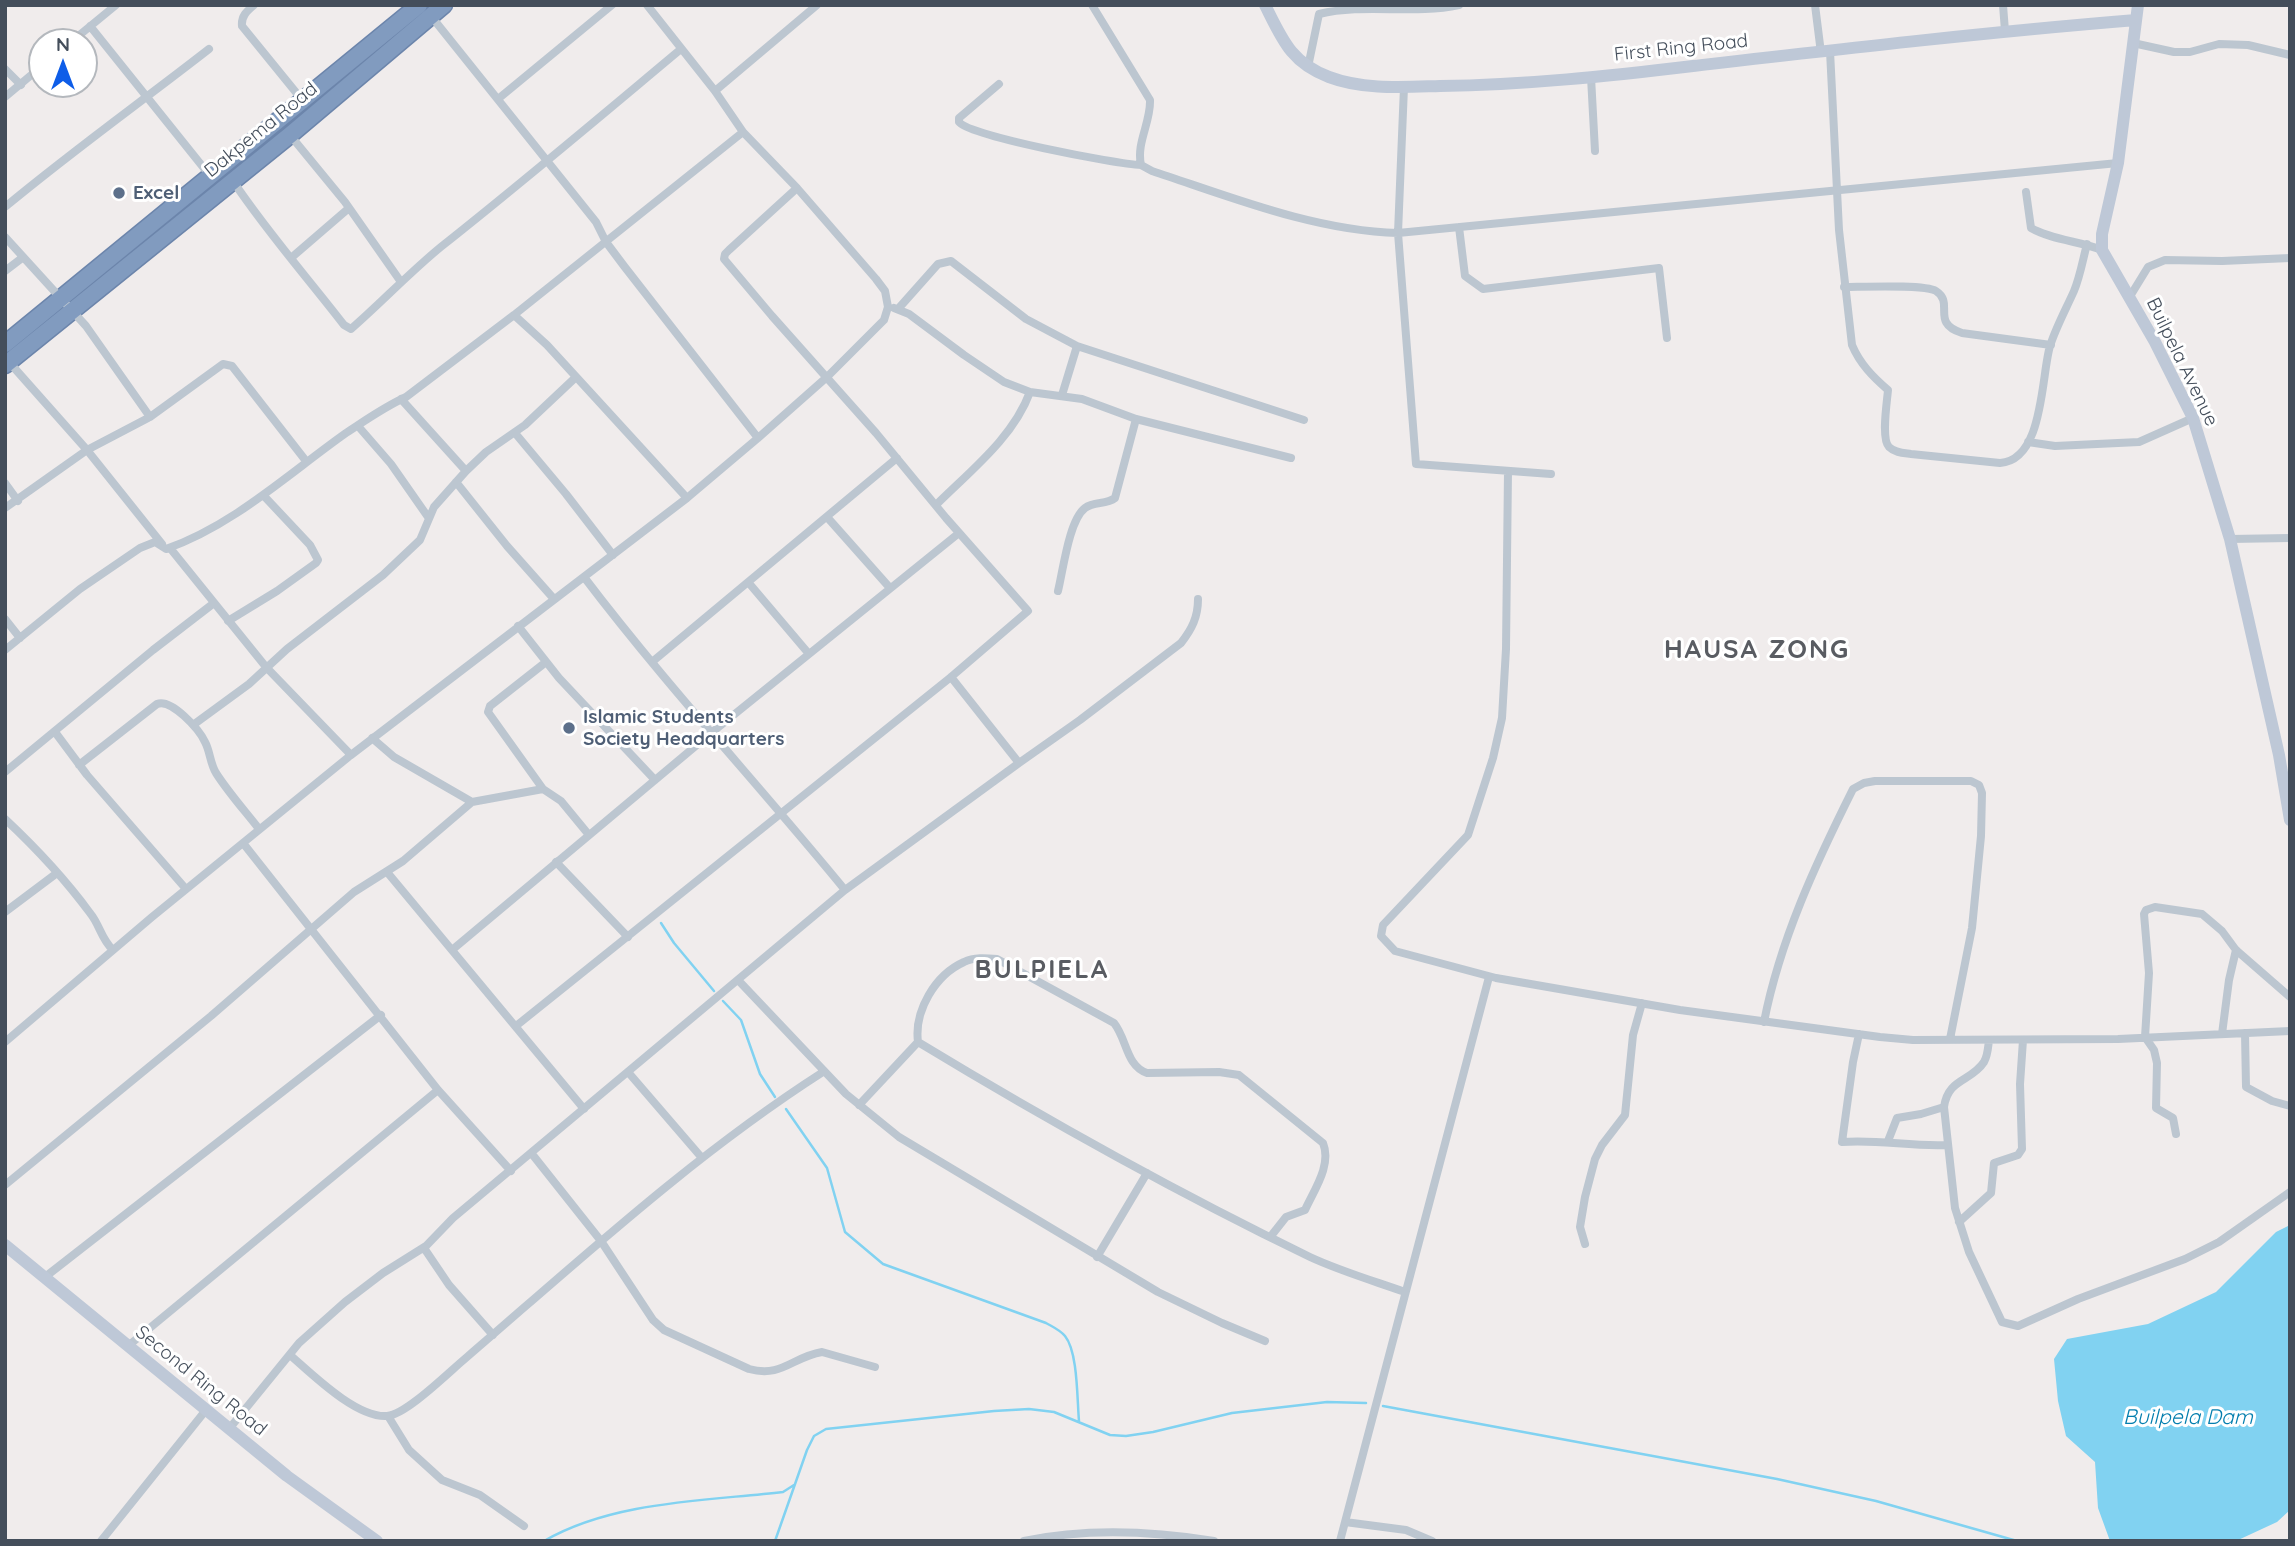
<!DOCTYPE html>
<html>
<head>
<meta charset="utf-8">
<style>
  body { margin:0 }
  #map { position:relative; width:2295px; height:1546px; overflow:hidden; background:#f0ecec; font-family:Quicksand,sans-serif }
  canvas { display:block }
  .frame { position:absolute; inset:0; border:7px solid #444e5b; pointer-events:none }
  .north { position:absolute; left:28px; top:28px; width:70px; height:70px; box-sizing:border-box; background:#fff; border:2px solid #b4b8bd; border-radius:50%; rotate:0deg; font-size:19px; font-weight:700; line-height:28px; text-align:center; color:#444e5b }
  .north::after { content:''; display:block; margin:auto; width:24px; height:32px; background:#0e5de8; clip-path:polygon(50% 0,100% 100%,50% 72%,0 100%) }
</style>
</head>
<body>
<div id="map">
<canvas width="2295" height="1546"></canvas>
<div class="frame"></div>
<div class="north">N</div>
</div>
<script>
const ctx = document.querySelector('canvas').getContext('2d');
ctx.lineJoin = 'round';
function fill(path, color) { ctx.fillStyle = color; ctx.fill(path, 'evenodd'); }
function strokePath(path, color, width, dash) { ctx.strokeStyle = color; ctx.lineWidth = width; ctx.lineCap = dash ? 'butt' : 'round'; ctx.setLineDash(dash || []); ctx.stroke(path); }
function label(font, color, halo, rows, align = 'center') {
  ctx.font = font + ' Quicksand,sans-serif'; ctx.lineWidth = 6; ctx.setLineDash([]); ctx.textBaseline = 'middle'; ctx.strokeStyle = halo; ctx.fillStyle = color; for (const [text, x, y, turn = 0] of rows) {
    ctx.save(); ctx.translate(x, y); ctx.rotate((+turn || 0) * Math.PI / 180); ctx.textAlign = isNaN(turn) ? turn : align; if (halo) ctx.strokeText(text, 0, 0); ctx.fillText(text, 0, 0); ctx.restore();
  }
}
fill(new Path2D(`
  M2290,1225V1510L2277,1522L2236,1541H2110L2098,1508L2095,1462L2066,1436L2058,1401L2054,1359L2067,1339L2148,1324L2216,1292L2276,1232Z`), '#81d2f1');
strokePath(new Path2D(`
  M661,923L674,943L714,991
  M723,1001L741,1020L760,1074L775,1097
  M786,1109L827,1168L845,1232L883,1264L1046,1323C1053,1327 1060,1330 1065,1336C1078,1352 1077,1399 1079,1421
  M1383,1406L1777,1479L1876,1501L2017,1541
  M544,1541C613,1501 705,1501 783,1492L794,1485
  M775,1541L807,1450L814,1436L826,1429L994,1411L1029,1409L1054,1412L1110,1435L1126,1436L1153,1432L1232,1413L1327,1402L1366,1403`), '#81d2f1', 2.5);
const highway = new Path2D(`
  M5,344L419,5
  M5,365L290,135L444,5`);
strokePath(highway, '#6c85ab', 19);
strokePath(new Path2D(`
  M254,5C247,11 241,16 242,26L303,101
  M1092,5L1150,100C1151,122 1136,143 1141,165L1152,171C1231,197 1315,231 1398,233L2118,163
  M1815,5L1821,53
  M2003,5L2005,31
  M431,16L596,222L606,242L624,266L758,438
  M90,26L211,177
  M71,42L116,5
  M2133,43L2174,52H2190L2219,44L2248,45L2290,55
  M1830,51L1839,230L1852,345C1860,364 1873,377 1888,390C1887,402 1881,439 1889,447C1895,453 1904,453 1911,454L2000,463C2044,460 2041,376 2050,346C2056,327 2066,309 2074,291C2080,277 2083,259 2087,244
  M1308,67L1319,14C1365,3 1413,15 1459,5
  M5,69L21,85
  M1591,77L1595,151
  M999,84L959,118V122C969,136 1116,164 1141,165
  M1404,87L1398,233L1416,464L1551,474
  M715,91L817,5
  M5,97L42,66
  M498,99L612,5
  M290,135L345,202L401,282
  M233,181C267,232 307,277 344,325L351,329C382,302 410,272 442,246C523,182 602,115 681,49
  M2026,192L2031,228C2052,240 2079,241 2102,250
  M5,207C71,152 141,102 209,49
  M1459,227L1465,276L1483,289L1659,268L1667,338
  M5,237L86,326L150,417
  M291,258L349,208
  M5,271L22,258
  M1844,287C1861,287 1925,284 1936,291C1955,303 1930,323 1962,333L2051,345
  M2129,298L2148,267L2165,260L2222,261L2290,258
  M894,308L909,314L964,355L1004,382L1030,392L1082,399L1136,419L1291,458
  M898,309L938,264L951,261L1026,319L1077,346L1304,420
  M514,315L547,345L687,498
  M9,362L87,450L162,544
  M1062,395L1077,346
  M401,399L466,471
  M358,426L391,464L428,517
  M515,433L566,494L613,555
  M2028,442L2055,446L2139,442L2193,418
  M1508,471L1506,649L1502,718L1493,758L1468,835L1383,925L1381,936L1395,951L1496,978L1680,1010L1880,1037L1913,1040L2118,1039L2290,1031
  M456,482L507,546L554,599
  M5,483L18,501
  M936,505C970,471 1013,438 1030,392
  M5,508L87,450L150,417L223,364L232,366L306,461
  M827,517L890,588
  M2230,539L2290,538
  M166,549C234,525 288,474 346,433C366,420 384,407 406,397L514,315L743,132
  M584,577C666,685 759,785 845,890
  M748,582L809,654
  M1058,591C1063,571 1069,520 1085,508C1094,501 1106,505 1115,498L1136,419
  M5,619L20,638
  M228,621L277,591L316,563L318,560L310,545L264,496
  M518,626L559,678L655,780
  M5,650L80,589L140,548L155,542L166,549L170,548L266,667L351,755
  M652,662L897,458
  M951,677L1019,763L1080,720L1181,643C1192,629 1198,617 1198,599
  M193,725L249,684L287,649L383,575L420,540L434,507L466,471L486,452L525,425L576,377
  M55,732L87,775L186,889
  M372,738L394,757L472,802
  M79,765L157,704C171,698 199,729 205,742C210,751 210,763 216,773C228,792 245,811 259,829
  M5,772L153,650L214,603
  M543,789L488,712L490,706L546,662
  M5,819C36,848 65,879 90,913C100,925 101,939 113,950
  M243,843L438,1090L511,1171
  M556,862L628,937
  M387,872L584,1109
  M5,912L57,873
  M452,950L710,734L959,533
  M738,980L846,1094L899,1137L1158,1292L1222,1323L1265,1341
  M1764,1022C1780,940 1816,863 1853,789L1864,783L1875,781H1971L1979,785L1982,793L1981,836L1972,928L1950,1039
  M516,1026L951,677L1028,611L946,518L876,433L772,316L724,259L725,254L729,250L797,188
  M2245,1033L2246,1087L2272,1101L2290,1106
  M1859,1034L1853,1062L1842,1142C1878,1139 1912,1147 1948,1145
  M2222,1034L2229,980L2236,950
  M1989,1040C1988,1047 1988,1055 1984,1062C1971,1082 1948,1078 1944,1107L1955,1208L1969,1252L2002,1322L2018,1326L2078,1299L2185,1259L2219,1242L2290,1192
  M5,1042L152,917L351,755L687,498L758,438L827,377L884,320L888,307L885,291L876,279L797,188L743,132L715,91L647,5
  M918,1042C1045,1119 1176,1192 1310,1257C1340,1271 1374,1281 1405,1292
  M628,1072L702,1158
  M859,1105L918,1042C914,1011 935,975 964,962C974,957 986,958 997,959L1114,1023C1127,1039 1126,1066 1147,1073L1219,1072L1239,1075L1323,1143C1332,1165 1314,1190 1305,1210L1286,1217L1271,1236
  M2176,1134L2173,1118L2156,1108L2157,1063L2154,1050L2145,1037L2149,973L2144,914L2146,910L2155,907L2202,914L2222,931L2236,950L2290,997
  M1888,1141L1897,1118L1921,1114L1944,1107
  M532,1154L601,1241L653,1320L664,1330L749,1369C782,1378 792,1357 822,1352L875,1367
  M5,1185L211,1016L354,892L403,861L472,802L543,789L561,801L589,835
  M1959,1222L1991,1193L1994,1163L2018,1155L2022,1149L2020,1084L2023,1040
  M1585,1244L1580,1227L1585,1197L1595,1159L1602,1145L1625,1115L1633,1035L1642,1003
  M424,1248L449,1285L493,1335
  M1097,1257L1147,1173
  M45,1277L381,1015
  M128,1346L438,1090
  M290,1355C312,1374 356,1418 387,1416C406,1415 450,1371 467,1357C582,1258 695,1154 823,1072
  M388,1416L409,1450L442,1480L480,1495L524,1526
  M229,1429L299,1343L345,1302L383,1273L426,1246L453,1218L845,890L1019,763
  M1345,1522L1406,1530L1432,1541
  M101,1541L206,1410
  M1024,1541C1086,1528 1152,1531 1214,1541
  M1340,1541L1489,977`), '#bcc6d0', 8);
strokePath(new Path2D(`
  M1265,5C1282,39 1291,63 1329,77C1363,90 1404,87 1440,86C1525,85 1609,76 1693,66C1841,49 1988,32 2136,20
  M2138,5L2118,163L2102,234V250L2155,342L2193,418L2230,539L2279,755L2290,820
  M5,1245L287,1476L377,1541`), '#bec8d7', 12);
strokePath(highway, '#819bbf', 16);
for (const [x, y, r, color] of [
  [119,193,7,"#5c6f8a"],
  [569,728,7,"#5c6f8a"]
]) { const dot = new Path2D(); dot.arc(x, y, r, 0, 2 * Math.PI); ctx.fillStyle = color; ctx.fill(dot); strokePath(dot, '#fff', 2.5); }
label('19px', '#444e5b', '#fff', [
  ["First Ring Road",1681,48,-6],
  ["Dakpema Road",261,130,-39],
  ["Builpela Avenue",2182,362,64],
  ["Second Ring Road",201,1381,39]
]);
label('bold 19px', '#4e5e75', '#fff', [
  ["Excel",133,193],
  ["Islamic Students",583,717],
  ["Society Headquarters",583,739]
], 'left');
label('italic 21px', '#037eae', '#fff', [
  ["Builpela Dam",2188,1418]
]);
ctx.letterSpacing = '2px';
label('bold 26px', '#595c62', '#fff', [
  ["HAUSA ZONG",1757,650],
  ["BULPIELA",1042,970]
]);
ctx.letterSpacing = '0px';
</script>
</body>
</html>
